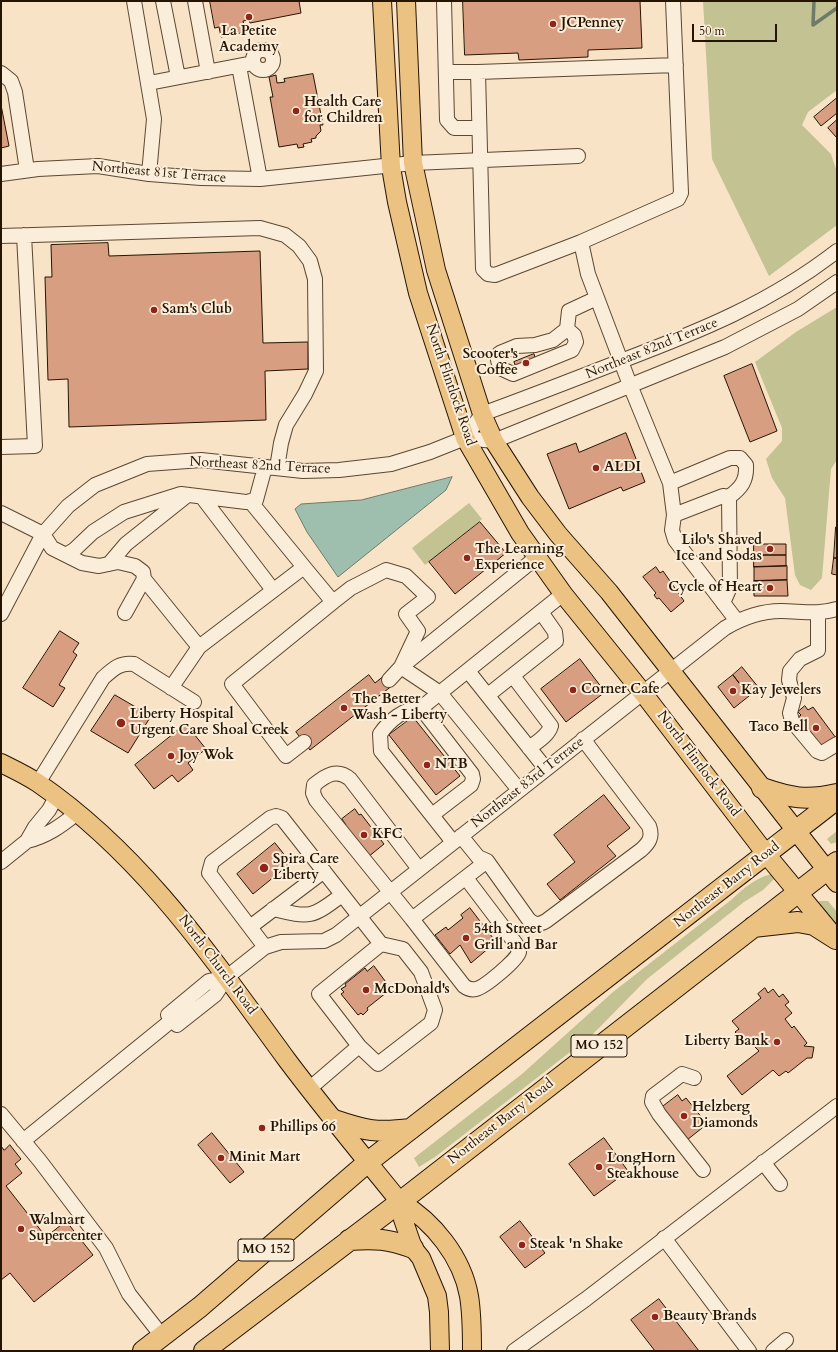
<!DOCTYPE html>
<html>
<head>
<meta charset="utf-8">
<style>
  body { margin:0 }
  #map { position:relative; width:838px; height:1352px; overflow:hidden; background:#f8e3c6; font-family:Cardo,serif }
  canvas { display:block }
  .frame { position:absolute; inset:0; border:2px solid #251500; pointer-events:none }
  .scale { position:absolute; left:692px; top:24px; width:85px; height:18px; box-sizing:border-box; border:2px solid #251500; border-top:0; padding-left:5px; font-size:12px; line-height:14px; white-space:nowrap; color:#251500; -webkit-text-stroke:3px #faedda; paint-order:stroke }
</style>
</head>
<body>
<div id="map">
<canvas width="838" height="1352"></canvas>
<div class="frame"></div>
<div class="scale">50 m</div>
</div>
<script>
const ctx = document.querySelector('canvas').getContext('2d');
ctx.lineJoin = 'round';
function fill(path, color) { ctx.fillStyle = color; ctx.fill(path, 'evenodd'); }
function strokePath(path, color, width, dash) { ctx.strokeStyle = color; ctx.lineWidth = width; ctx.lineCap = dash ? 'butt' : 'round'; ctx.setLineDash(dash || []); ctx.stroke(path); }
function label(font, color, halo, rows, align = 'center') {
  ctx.font = font + ' Cardo,serif'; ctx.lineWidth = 4; ctx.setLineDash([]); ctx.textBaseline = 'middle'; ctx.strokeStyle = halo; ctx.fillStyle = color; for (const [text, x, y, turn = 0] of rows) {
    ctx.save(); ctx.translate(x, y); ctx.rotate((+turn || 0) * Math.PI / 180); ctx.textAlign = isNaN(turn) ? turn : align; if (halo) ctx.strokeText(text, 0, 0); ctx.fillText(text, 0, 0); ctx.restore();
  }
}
fill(new Path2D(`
  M703,1H837V90L808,112L802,125L831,154L837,172V225L769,276L712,159Z
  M837,307V460L831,469L822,578L811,590L800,585L795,575L785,498L772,478L766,459L782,441V428L755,362L796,332Z
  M469,503L482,519L425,565L412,548Z
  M837,831V842L831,844L827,839Z
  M771,874L775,878L763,890L744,902L647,979L592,1035L435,1157L419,1167L414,1158L522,1074L613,992L731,900C744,888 754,879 771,874Z
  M820,901H828L837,912V928L818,902Z`), '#c2c292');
const water = new Path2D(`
  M452,477L446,490L338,577L307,532L295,509L301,504L361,500Z`);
fill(water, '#9fbfae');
strokePath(water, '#6e7b68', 1);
strokePath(new Path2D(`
  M814,1L813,25L837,8`), '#6e7b68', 3.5);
const building = new Path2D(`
  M210,1H299L301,13L250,23L249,20L243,21L246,32L221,37L219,27L215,28Z
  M463,1H640L642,48L588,50V57L519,60L518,53L465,55Z
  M313,74L323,125H320L321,131L316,136V138L311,139L312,142L303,144L304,147L298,148L297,144L279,147L270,97H273L269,77L276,75L277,83L285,82L284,79Z
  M837,98V113L821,126L814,117Z
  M1,105L9,146L1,148Z
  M837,120V138L828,128Z
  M108,243L109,256L260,251L263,343L308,342V369L265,371L266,420L69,427L68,379L48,380L45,277H52L51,245Z
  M534,354L537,364L518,372L514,362Z
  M752,364L777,431L750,442L724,376Z
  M626,433L645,482L623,491L621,487L569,509L547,454L576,443L579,452Z
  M480,522L506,553L455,594L429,562Z
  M836,527H837V558H834Z
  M754,544H786V555H754Z
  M754,555H786V566L754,567Z
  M834,558H837V575L832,574Z
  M787,566V580L754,581V567Z
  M656,567L660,573L663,571L684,601L671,612L659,598L657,599L654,595L656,593L643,577Z
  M787,580L788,596H754V581Z
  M60,631L79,643L73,652L77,655L59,685L65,688L53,707L23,688Z
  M580,659L605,692L566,722L541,689Z
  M742,667L759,688L749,696L733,675Z
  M369,675L375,683L385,675L393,685L310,750L296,732Z
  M733,675L749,696L734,708L718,687Z
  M115,695L151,716L128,753L91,731Z
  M805,706L808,710L813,707L836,738L820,750L797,718L801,715L798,712Z
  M413,717L460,776L436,795L389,735Z
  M186,724L206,749L188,763L193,770L178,782L172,775L154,789L135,765Z
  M604,795L630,828L607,846L616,856L560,900L547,884L575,862L554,835Z
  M355,809L359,815L361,814L384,844L368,857L344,826L346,825L342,819Z
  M275,843L291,863L253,894L237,874Z
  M470,908L496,942L471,963L460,945L450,954L435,935L446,927L448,930L463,918L461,915Z
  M374,966L391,989L367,1008L368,1010L363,1015L361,1013L358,1015L341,994L344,992L341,989L346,986L345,984L365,968L367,971Z
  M765,988L768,993L773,989L779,997L783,994L789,1002L785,1005L792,1013L785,1019L792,1028L794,1026L807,1043L804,1046L814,1047L812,1058H807L788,1073L786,1071L779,1076L773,1070L742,1095L727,1076L759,1051L745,1037L742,1040L735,1032L739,1029L732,1021L761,998L758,994Z
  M678,1095L682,1101L686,1098L707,1124L687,1140L661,1108Z
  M212,1133L244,1172L230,1183L198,1145Z
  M604,1138L628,1171L594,1196L569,1164Z
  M10,1145L21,1159L15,1164L22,1173L6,1186L46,1237L66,1221L93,1255L34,1302L10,1273L1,1280V1146L4,1150Z
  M520,1221L545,1253L525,1268L500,1237Z
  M659,1299L699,1351H655L631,1320Z`);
fill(building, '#d89e82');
strokePath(building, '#251500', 1);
const minor = new Path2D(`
  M134,1L154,119L149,174
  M163,1L178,77
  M195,1L208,72
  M444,1L447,120L454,128H479
  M253 60a10 10 0 1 1 20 0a10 10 0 1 1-20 0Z
  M239,66L260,179
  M446,72H478L483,269L488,274L495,275L581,242L678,199L681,193L673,1
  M478,72L676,65
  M1,73L11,81L15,92L27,170
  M149,83L253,63
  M1,174L38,169L98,166L149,174L201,178L260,179L413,163L578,156
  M1,236L260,228L285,235L299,246L310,261L315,279L316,371L305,394L286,425L281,443L277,468
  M581,242L588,274L630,385L670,483L674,515L672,530L675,540L737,621
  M567,329L574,335L576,342L572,350L513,374L500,368L498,360L500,353L517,346L535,345L553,340L567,329L569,311L597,298
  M465,438L482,414C529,397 575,379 621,361C700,331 770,303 837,251
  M1,447L35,446L24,235
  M670,483L730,458H740L746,465C747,481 741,488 729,497
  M202,497L273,590
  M1,513L43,534L52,548L66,555L74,550L93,532L124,512L181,494L246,502L256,500L265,467
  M674,515L723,496L729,497L730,587L723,603
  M66,555L82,563L99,566L118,562L135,566L143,572L144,579L125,613
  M109,564L126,544L185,497
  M304,567L333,602L232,684L286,756L304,742
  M144,579L199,647
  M333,602L351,588L386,570L406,576L428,597L406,614L418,631L401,667L389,680
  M818,613V650L800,659L790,671L789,680L794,698L790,713L792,721L817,751L822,753L837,744
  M1,614L43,534L68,506L95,485L147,464L201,460L303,471L339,470L391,464L430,452L465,438L494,441L725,347L798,309L837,282
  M468,671L546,769
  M513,676L551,726C548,736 537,742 529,748
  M171,688L199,647L304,567L250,501
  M488,695L556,641L555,632L541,612
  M421,708L472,774L473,779L471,785L432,815
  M38,783L103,678C113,669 120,662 134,664L194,702
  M519,790L440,693L401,667L537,557
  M461,836L478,857L487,861L529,920C535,925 539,925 546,921L641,850C649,843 653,837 649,826L583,739
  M27,841C47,836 61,826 77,813
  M453,842L381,751L380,734C389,721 404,708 421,708L563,594
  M1,862L27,841L35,827L49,810L56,797
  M419,869L350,779C337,768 326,775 314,785L313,793L316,800L412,919L487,861
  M273,909C311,918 311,918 342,895
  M412,919L464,986C468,989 472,990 476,989C485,987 517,960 519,952L516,944L466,878
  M250,927L324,871
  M265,947L209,873L212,862L270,818L276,816L282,818L381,944L403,949L421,972L435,1010L431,1023L378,1064L359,1046L309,1089
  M168,1015L209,981L227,977
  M177,1025L215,995L227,977L265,947L281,942L324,941L336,935L725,628C742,618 760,611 781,611C800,611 818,615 837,609
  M359,1046L319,994L381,944
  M694,1078L682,1074L653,1096L652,1102L659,1114L703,1170
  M1,1114L40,1161L106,1248L129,1294L162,1336
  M23,1141L172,1020
  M763,1162L780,1184
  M664,1238L749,1351
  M514,1351L586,1299L837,1106
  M773,1351L786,1340`);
const major = new Path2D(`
  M382,1L391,167L397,202L418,293L465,438L520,533L564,595L643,693L766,854L833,935
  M406,1L413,163L436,270L482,414L494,441L530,497L558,534L609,592L837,883
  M1,763C13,769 26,775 38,783C143,855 213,959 287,1060C323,1108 362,1155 400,1202C433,1221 462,1257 469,1296C472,1314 472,1333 472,1351
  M400,1202L403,1219L413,1248L421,1258L437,1296L439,1312L440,1351`);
const highway = new Path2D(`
  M762,788C791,798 806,801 837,794
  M753,927L798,922L814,925L836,939
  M334,1120C366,1131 377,1133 411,1129
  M349,1240C376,1238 388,1239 413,1248
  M143,1351L200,1307L368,1162L837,799
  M204,1351L400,1202L837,862`);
strokePath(minor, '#5a4832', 16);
strokePath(major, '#251500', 20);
strokePath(highway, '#251500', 22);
strokePath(minor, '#faedda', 14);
strokePath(major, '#ecc283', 18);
strokePath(highway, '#ecc283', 20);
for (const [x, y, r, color] of [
  [249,17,4,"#8f2418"],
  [553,24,4,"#8f2418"],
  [296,111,4,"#8f2418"],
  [154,310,4,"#8f2418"],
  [526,363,4,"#8f2418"],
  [596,468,4,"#8f2418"],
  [770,549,4,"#8f2418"],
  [467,558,4,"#8f2418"],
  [770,588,4,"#8f2418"],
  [573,690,4,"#8f2418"],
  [733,691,4,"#8f2418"],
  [344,708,4,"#8f2418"],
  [121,723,5,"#8f2418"],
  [816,728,4,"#8f2418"],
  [171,756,4,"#8f2418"],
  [427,765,4,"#8f2418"],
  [364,835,4,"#8f2418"],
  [264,868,5,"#8f2418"],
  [466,938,4,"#8f2418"],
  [366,990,4,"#8f2418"],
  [777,1042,4,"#8f2418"],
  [684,1116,4,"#8f2418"],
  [262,1128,4,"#8f2418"],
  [221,1158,4,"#8f2418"],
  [599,1167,4,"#8f2418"],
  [21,1229,4,"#8f2418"],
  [522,1245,4,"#8f2418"],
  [655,1317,4,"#8f2418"]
]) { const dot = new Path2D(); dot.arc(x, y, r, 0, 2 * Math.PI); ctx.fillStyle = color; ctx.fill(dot); strokePath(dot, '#faedda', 1.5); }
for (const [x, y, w] of [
  [599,1046,56],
  [266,1250,56]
]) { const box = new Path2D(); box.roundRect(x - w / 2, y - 11, w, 22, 3); ctx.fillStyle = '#faedda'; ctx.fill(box); strokePath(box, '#251500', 1); }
label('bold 13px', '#251500', null, [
  ["MO 152",599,1046],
  ["MO 152",266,1250]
]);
label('bold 14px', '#251500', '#faedda', [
  ["JCPenney",561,24],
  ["La Petite",249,32,"center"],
  ["Academy",249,48,"center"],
  ["Health Care",304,103],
  ["for Children",304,119],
  ["Sam's Club",162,310],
  ["Scooter's",518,355,"right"],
  ["Coffee",518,371,"right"],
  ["ALDI",604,468],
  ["Lilo's Shaved",762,541,"right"],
  ["Ice and Sodas",762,557,"right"],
  ["The Learning",475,550],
  ["Experience",475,566],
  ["Cycle of Heart",762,588,"right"],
  ["Corner Cafe",581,690],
  ["Kay Jewelers",741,691],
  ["The Better",352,700],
  ["Wash - Liberty",352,716],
  ["Liberty Hospital",130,715],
  ["Urgent Care Shoal Creek",130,731],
  ["Taco Bell",808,728,"right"],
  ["Joy Wok",179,756],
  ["NTB",435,765],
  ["KFC",372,835],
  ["Spira Care",273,860],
  ["Liberty",273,876],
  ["54th Street",474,930],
  ["Grill and Bar",474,946],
  ["McDonald's",374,990],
  ["Liberty Bank",769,1042,"right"],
  ["Helzberg",692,1108],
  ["Diamonds",692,1124],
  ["Phillips 66",270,1128],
  ["Minit Mart",229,1158],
  ["LongHorn",607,1159],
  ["Steakhouse",607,1175],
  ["Walmart",29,1221],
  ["Supercenter",29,1237],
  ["Steak 'n Shake",530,1245],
  ["Beauty Brands",663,1317]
], 'left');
label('14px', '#251500', '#faedda', [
  ["Northeast 81st Terrace",159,173,5],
  ["Northeast 82nd Terrace",652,349,-22],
  ["North Flintlock Road",450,385,71],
  ["Northeast 82nd Terrace",260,466,3],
  ["North Flintlock Road",698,764,53],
  ["Northeast 83rd Terrace",528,783,-38],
  ["Northeast Barry Road",727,885,-38],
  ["North Church Road",217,965,53],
  ["Northeast Barry Road",501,1122,-38]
]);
</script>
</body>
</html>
